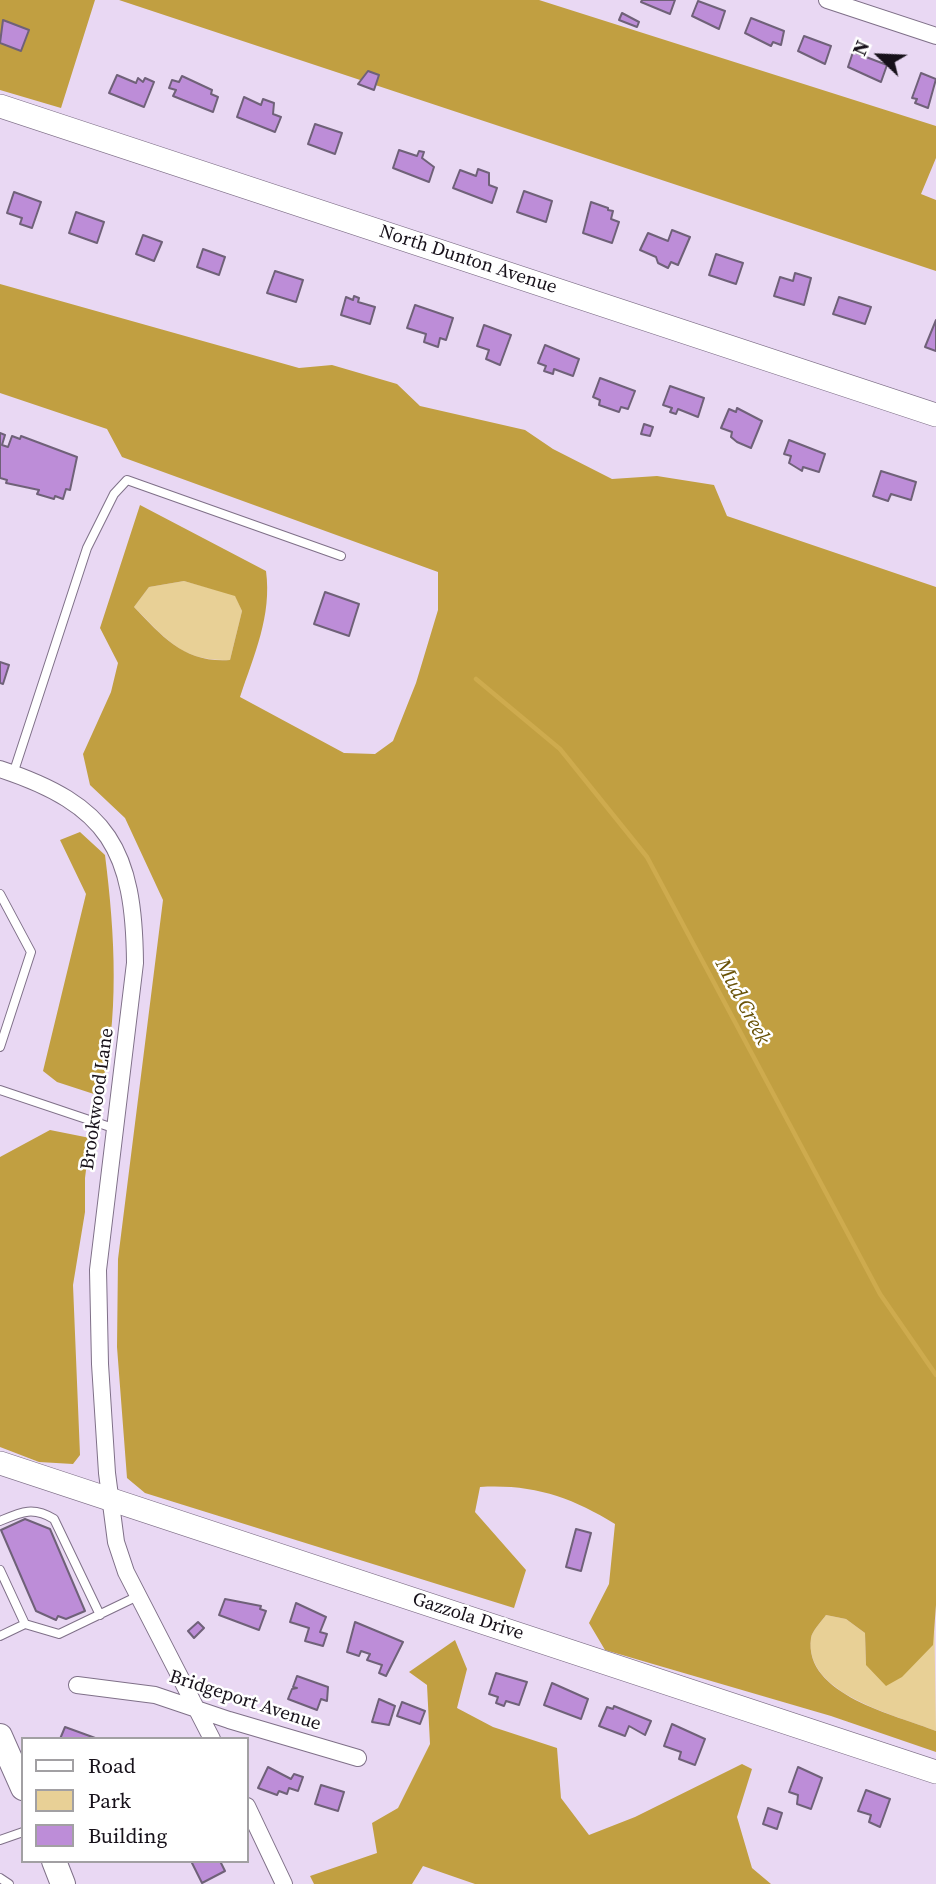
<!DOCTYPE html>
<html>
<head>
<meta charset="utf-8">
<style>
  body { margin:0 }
  #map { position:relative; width:936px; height:1884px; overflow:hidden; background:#e9d8f3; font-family:"Source Serif 4",serif }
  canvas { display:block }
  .legend { position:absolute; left:21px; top:1737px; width:228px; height:126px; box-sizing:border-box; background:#fff; border:2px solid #a2a0a3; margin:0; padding:9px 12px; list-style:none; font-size:21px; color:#17111a }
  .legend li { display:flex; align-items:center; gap:14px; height:35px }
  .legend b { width:35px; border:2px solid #a2a0a3 }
  .north { position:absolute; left:845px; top:21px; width:70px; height:70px; -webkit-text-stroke:5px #fff; paint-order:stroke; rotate:293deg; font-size:19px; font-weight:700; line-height:28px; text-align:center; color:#17111a }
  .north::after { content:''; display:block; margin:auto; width:24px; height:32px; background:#17111a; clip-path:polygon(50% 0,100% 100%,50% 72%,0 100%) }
</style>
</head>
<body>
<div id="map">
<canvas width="936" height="1884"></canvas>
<ul class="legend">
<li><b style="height:9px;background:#fff"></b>Road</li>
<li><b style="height:19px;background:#e8d096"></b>Park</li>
<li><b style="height:19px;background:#bd8dd8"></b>Building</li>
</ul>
<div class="north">N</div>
</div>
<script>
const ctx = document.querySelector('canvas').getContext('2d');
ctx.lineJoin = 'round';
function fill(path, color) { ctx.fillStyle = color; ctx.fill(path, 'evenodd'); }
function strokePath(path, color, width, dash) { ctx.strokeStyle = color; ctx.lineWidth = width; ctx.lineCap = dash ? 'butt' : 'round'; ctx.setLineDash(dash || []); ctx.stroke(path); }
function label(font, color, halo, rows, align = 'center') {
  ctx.font = font + ' "Source Serif 4",serif'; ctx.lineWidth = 5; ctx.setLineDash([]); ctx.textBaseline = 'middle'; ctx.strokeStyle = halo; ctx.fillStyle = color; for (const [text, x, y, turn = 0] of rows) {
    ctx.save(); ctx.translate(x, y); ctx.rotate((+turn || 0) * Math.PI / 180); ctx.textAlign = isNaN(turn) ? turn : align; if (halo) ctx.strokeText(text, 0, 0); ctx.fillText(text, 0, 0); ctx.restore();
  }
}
fill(new Path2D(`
  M184,581L235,595L242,611L230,660C182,662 166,639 134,607L149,587Z
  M934,1604L936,1731C896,1715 803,1694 811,1638C812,1631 821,1622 826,1615L846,1619L865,1633L866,1665Z`), '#e8d096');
fill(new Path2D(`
  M0,0H95L61,108L0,90Z
  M119,0H539L936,126V158L921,194L936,200V271Z
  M0,284L299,368L332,365L397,384L420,406L525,430L553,449L612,479L657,476L714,485L727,516L936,587V1605L933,1645L902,1677L886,1686L866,1665L865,1633L846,1619L826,1615C821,1622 812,1631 811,1638C803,1695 896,1715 936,1731V1752L831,1716L605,1650L589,1623L609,1584L615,1524C571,1497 533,1484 480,1487L475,1512L526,1570L514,1608L145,1493L127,1478L117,1347L118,1259L163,900L125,818L90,785L83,754L111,692L118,663L100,628L140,505L266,571C272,616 254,655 240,697L344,753L375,754L393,741L416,683L438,610V572L122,457L107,429L0,393ZM184,581L235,596L242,611L230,660C184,663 164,638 134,607L149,587Z
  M80,832L105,855C115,934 120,1019 100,1096L57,1082L43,1071L86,894L60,840Z
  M50,1130L90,1138L85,1178V1212L73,1285L80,1455L73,1464L39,1462L0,1447V1157Z
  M455,1640L467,1669L457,1708L493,1727L557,1748L561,1798L589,1835L635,1817L742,1764L752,1769L737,1817L752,1868L771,1884H475L423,1866L412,1884H314L310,1876L377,1853L372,1823L398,1808L430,1744L427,1685L409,1672Z`), '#c19f41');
strokePath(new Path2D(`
  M476,679L560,749L647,857L880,1294L936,1375`), '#ceab4e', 4.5);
const building = new Path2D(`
  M642,0H675L670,14L641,2Z
  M698,1L725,11L719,29L692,16Z
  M622,13L639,22L637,27L619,20Z
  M751,18L784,31L781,45L773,42L771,46L745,33Z
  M3,20L29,30L21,51L0,43Z
  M804,36L831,46L825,64L798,51Z
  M853,52L887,65L881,82L848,67Z
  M368,71L379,75L374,90L358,84Z
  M921,73L936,79L928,108L915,103L917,99L912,98Z
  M117,75L136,83L138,78L143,82L145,78L154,82L144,107L109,93Z
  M182,76L212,90L211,94L218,97L213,112L173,96L176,90L169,88L172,80L179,82Z
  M244,97L261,105L263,99L274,103L273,114L281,117L275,132L237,117Z
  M315,124L342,133L335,154L308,144Z
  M399,150L417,156L419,151L424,152L422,158L434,167L429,182L393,168Z
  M478,169L489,173V185L497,188L492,203L453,188L460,170L476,176Z
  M524,191L552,201L546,222L517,212Z
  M14,192L41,202L32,228L20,224L22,218L7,213Z
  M591,202L608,208V210L613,211L611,219L619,222L612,243L583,233Z
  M76,212L104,222L97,243L69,233Z
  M672,230L690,237L678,265L671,262L668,268L658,263L656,257L640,250L648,233L668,241Z
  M143,235L162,242L154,261L136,254Z
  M203,249L225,257L219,275L197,267Z
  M716,254L743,263L736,284L709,275Z
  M275,271L303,280L296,302L267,293Z
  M795,273L811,278L804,305L774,296L780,277L793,281Z
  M354,296L359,298L358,302L375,307L370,324L341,315L346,297L353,300Z
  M839,297L871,307L865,324L833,314Z
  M415,305L453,318L446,340L440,338L438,347L424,342L426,334L407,328Z
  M936,320V351L925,347Z
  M484,325L511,335L500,365L486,359L489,350L477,346Z
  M545,345L579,359L573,376L554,369L553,374L544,371L546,366L538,363Z
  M600,378L635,391L628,409L621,407L619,412L599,405L600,400L593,397Z
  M670,386L704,398L698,417L678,409L676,414L670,412L672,408L663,405Z
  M737,408L762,421L751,448L737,442L731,437L732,432L721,428L729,409L736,412Z
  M644,424L653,427L650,436L641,434Z
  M0,433L5,435L2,445L8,447L12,436L20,439L21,436L77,457L70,490L66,489L63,499L55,496L54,499L37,494L39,490L6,483L7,480L0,478Z
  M789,440L825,454L819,472L803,467L802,471L789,463L791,456L784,454Z
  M881,471L916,482L911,500L891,494L888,501L873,496Z
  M325,592L359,604L349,636L314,624Z
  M0,662L9,665L3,684L0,683Z
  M25,1519L50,1529L85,1611L66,1619L58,1616L56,1620L36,1611L1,1530Z
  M576,1529L591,1533L581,1571L566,1567Z
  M225,1599L261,1606L260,1609L266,1611L259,1630L219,1615Z
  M296,1603L326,1617L320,1632L327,1634L323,1646L305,1641L309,1628L290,1622Z
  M198,1622L204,1628L194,1638L188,1631Z
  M355,1622L403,1642L386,1676L379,1673L382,1665L367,1660L370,1654L361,1651L359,1656L347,1652Z
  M496,1673L527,1682L519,1705L506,1701L504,1706L496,1703L498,1697L489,1694Z
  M297,1676L328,1687L327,1701L321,1699L317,1710L288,1699L292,1689L297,1688L293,1687Z
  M552,1683L588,1699L581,1719L544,1705Z
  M379,1699L395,1706L389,1725L372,1722Z
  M402,1702L425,1711L420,1724L397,1716Z
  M614,1706L651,1721L645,1735L629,1726L625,1736L599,1726L607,1707L613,1709Z
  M672,1724L705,1739L695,1765L679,1759L681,1752L664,1746Z
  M65,1727L98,1739H60Z
  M268,1767L291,1779L294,1774L303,1777L298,1791L289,1788L287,1794L279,1791L277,1795L258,1788Z
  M798,1767L822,1778L811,1809L797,1804L798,1795L789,1792Z
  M321,1785L344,1792L338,1811L315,1804Z
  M866,1790L890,1799L880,1827L869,1822L871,1815L858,1811Z
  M768,1808L782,1813L777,1829L763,1824Z
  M191,1861H220L225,1871L202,1883Z`);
fill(building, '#bd8dd8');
strokePath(building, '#6f6178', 2);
const lane = new Path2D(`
  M13,774L87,548L114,494L127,480L341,556
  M0,894L31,952L0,1047
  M0,1090L116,1129
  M0,1521C21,1512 33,1506 54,1519L100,1615
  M0,1570L25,1624
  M0,1636L25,1624L59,1634L138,1596
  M0,1840L23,1832
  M0,1878L9,1884`);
const street = new Path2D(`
  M827,0L936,36
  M0,769C109,805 134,850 135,963L98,1270L100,1364L107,1473L116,1542L126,1572L212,1739
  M77,1685L155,1695L229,1720L358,1758
  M247,1806L284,1884`);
const secondary = new Path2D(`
  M0,106L936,415
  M0,1463L936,1772`);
const primary = new Path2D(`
  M0,1736L23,1788
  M54,1861L63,1884`);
strokePath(lane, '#7f7088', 10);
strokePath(street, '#7f7088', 18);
strokePath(secondary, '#7f7088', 24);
strokePath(primary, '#7f7088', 26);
strokePath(lane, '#fff', 8);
strokePath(street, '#fff', 16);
strokePath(secondary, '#fff', 23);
strokePath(primary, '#fff', 24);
label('19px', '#17111a', '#fff', [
  ["North Dunton Avenue",468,260,18],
  ["Brookwood Lane",98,1099,-82],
  ["Gazzola Drive",468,1617,18],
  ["Bridgeport Avenue",245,1701,18]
]);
label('italic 21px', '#695207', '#fff', [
  ["Mud Creek",742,1002,62]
]);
</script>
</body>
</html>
